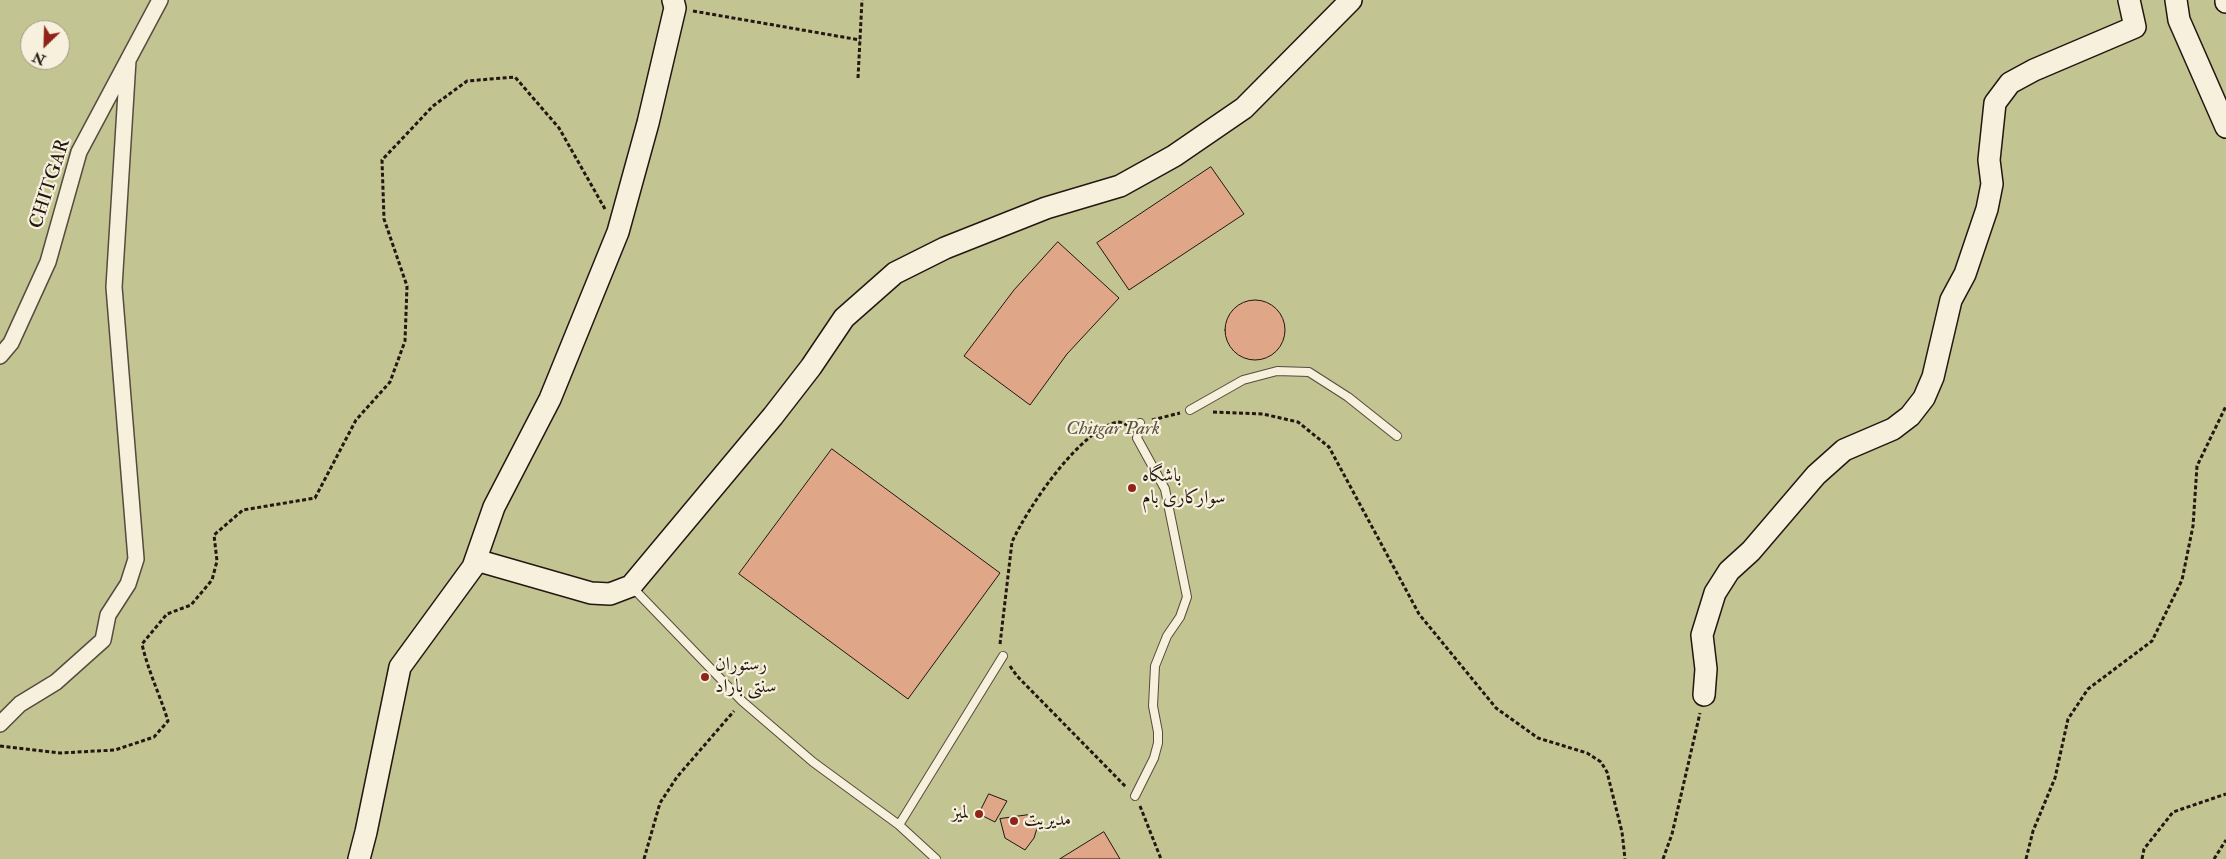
<!DOCTYPE html>
<html>
<head>
<meta charset="utf-8">
<style>
  body { margin:0 }
  #map { position:relative; width:2226px; height:859px; overflow:hidden; background:#f1e8ca; font-family:"IM FELL Double Pica",serif }
  canvas { display:block }
  .north { position:absolute; left:20px; top:20px; width:50px; height:50px; box-sizing:border-box; background:#f6f0dd; border:1px solid #a2998b; border-radius:50%; rotate:204deg; font-size:14px; font-weight:700; line-height:20px; text-align:center; color:#241611 }
  .north::after { content:''; display:block; margin:auto; width:18px; height:22px; background:#8f2418; clip-path:polygon(50% 0,100% 100%,50% 72%,0 100%) }
</style>
</head>
<body>
<div id="map">
<canvas width="2226" height="859"></canvas>
<div class="north">N</div>
</div>
<script>
const ctx = document.querySelector('canvas').getContext('2d');
ctx.lineJoin = 'round';
function fill(path, color) { ctx.fillStyle = color; ctx.fill(path, 'evenodd'); }
function strokePath(path, color, width, dash) { ctx.strokeStyle = color; ctx.lineWidth = width; ctx.lineCap = dash ? 'butt' : 'round'; ctx.setLineDash(dash || []); ctx.stroke(path); }
function label(font, color, halo, rows, align = 'center') {
  ctx.font = font + ' "IM FELL Double Pica",Amiri,serif'; ctx.lineWidth = 4.5; ctx.setLineDash([]); ctx.textBaseline = 'middle'; ctx.strokeStyle = halo; ctx.fillStyle = color; for (const [text, x, y, turn = 0] of rows) {
    ctx.save(); ctx.translate(x, y); ctx.rotate((+turn || 0) * Math.PI / 180); ctx.textAlign = isNaN(turn) ? turn : align; if (halo) ctx.strokeText(text, 0, 0); ctx.fillText(text, 0, 0); ctx.restore();
  }
}
fill(new Path2D(`
  M0,0H2226V859H0ZM30,30H60V60H30Z`), '#c2c492');
const building = new Path2D(`
  M1211,167L1244,214L1129,290L1097,243Z
  M1058,242L1119,298L1067,354L1030,405L964,356L1014,290Z
  M1225 330a30 30 0 1 1 60 0a30 30 0 1 1-60 0Z
  M832,449L1000,573L908,699L739,574Z
  M989,794L1007,801L995,822L979,814Z
  M1028,815L1038,825L1034,838L1025,850L1005,838L1000,819Z
  M1104,832L1120,859H1060Z`);
fill(building, '#dfa787');
strokePath(building, '#241611', 1);
const lane = new Path2D(`
  M1190,410L1243,380L1277,371L1309,372L1348,397L1397,436
  M632,587L742,701L813,762L899,825L936,859
  M1135,796L1154,758L1158,743V732L1153,706L1155,666L1167,636L1180,617L1187,597L1165,489L1137,438L1140,423
  M899,825L1003,656`);
const street = new Path2D(`
  M0,356L11,343L48,262L79,152L160,0
  M0,724L20,704L56,682L103,640L108,615L128,584L136,559L114,287L128,60`);
const secondary = new Path2D(`
  M2176,0L2179,20L2226,127
  M2226,0V2
  M476,560L591,593L610,594L631,586L773,416L811,367L844,318L895,273L945,248L1046,208L1120,186L1174,156L1244,108L1351,0
  M1704,695L1706,669L1702,635L1715,593L1729,571L1751,551L1816,475L1844,450L1893,429L1910,416L1924,398L1933,377L1951,300L1965,274L1987,209L1992,184L1989,160L1995,103L2010,83L2034,70L2135,27L2129,0
  M359,859L366,832L400,667L473,567L494,507L550,399L618,232L648,123L675,8L673,0`);
strokePath(lane, '#574a3f', 10);
strokePath(street, '#574a3f', 18);
strokePath(secondary, '#241611', 24);
strokePath(new Path2D(`
  M693,11L860,40
  M858,78L862,0
  M1213,412L1263,414L1298,422L1329,447L1419,614L1496,708L1538,738L1587,753L1601,762L1607,772L1622,832L1625,859
  M1152,420L1180,413
  M1000,644L1012,542C1027,509 1080,429 1118,422C1122,422 1125,425 1129,425
  M1010,666L1017,676L1126,787
  M0,746L60,753L115,750L154,737L168,721C160,695 148,671 142,644L167,614L191,605L212,580L217,561L214,535L243,510L315,498L356,420L390,382L405,341L407,286L384,219L382,160L433,106L467,81L515,77L559,128L605,209
  M1140,806L1161,859
  M644,859L660,803L677,777L734,711
  M1663,859L1672,834L1700,713
  M2026,859L2033,831L2055,778L2068,719L2088,689L2152,641L2182,580L2193,526L2197,466L2226,406
  M2142,859L2144,849L2173,812L2226,794
  M2214,859L2226,840`), '#241611', 3, [4, 2.5]);
strokePath(lane, '#f6f0dd', 8);
strokePath(street, '#f6f0dd', 15);
strokePath(secondary, '#f6f0dd', 21);
for (const [x, y, r, color] of [
  [1132,488,5,"#8f2418"],
  [705,677,5,"#8f2418"],
  [979,814,5,"#8f2418"],
  [1014,821,5,"#8f2418"]
]) { const dot = new Path2D(); dot.arc(x, y, r, 0, 2 * Math.PI); ctx.fillStyle = color; ctx.fill(dot); strokePath(dot, '#f6f0dd', 2); }
label('19px', '#241611', '#f6f0dd', [
  ["CHITGAR",51,184,-72]
]);
label('italic 19px', '#5b533e', '#f6f0dd', [
  ["Chitgar Park",1113,430]
]);
label('19px', '#241611', '#f6f0dd', [
  ["باشگاه",1142,477],
  ["سوارکاری بام",1142,499],
  ["رستوران",715,666],
  ["سنتی باراد",715,688],
  ["لمیز",969,814,"right"],
  ["مدیریت",1024,821]
], 'left');
</script>
</body>
</html>
